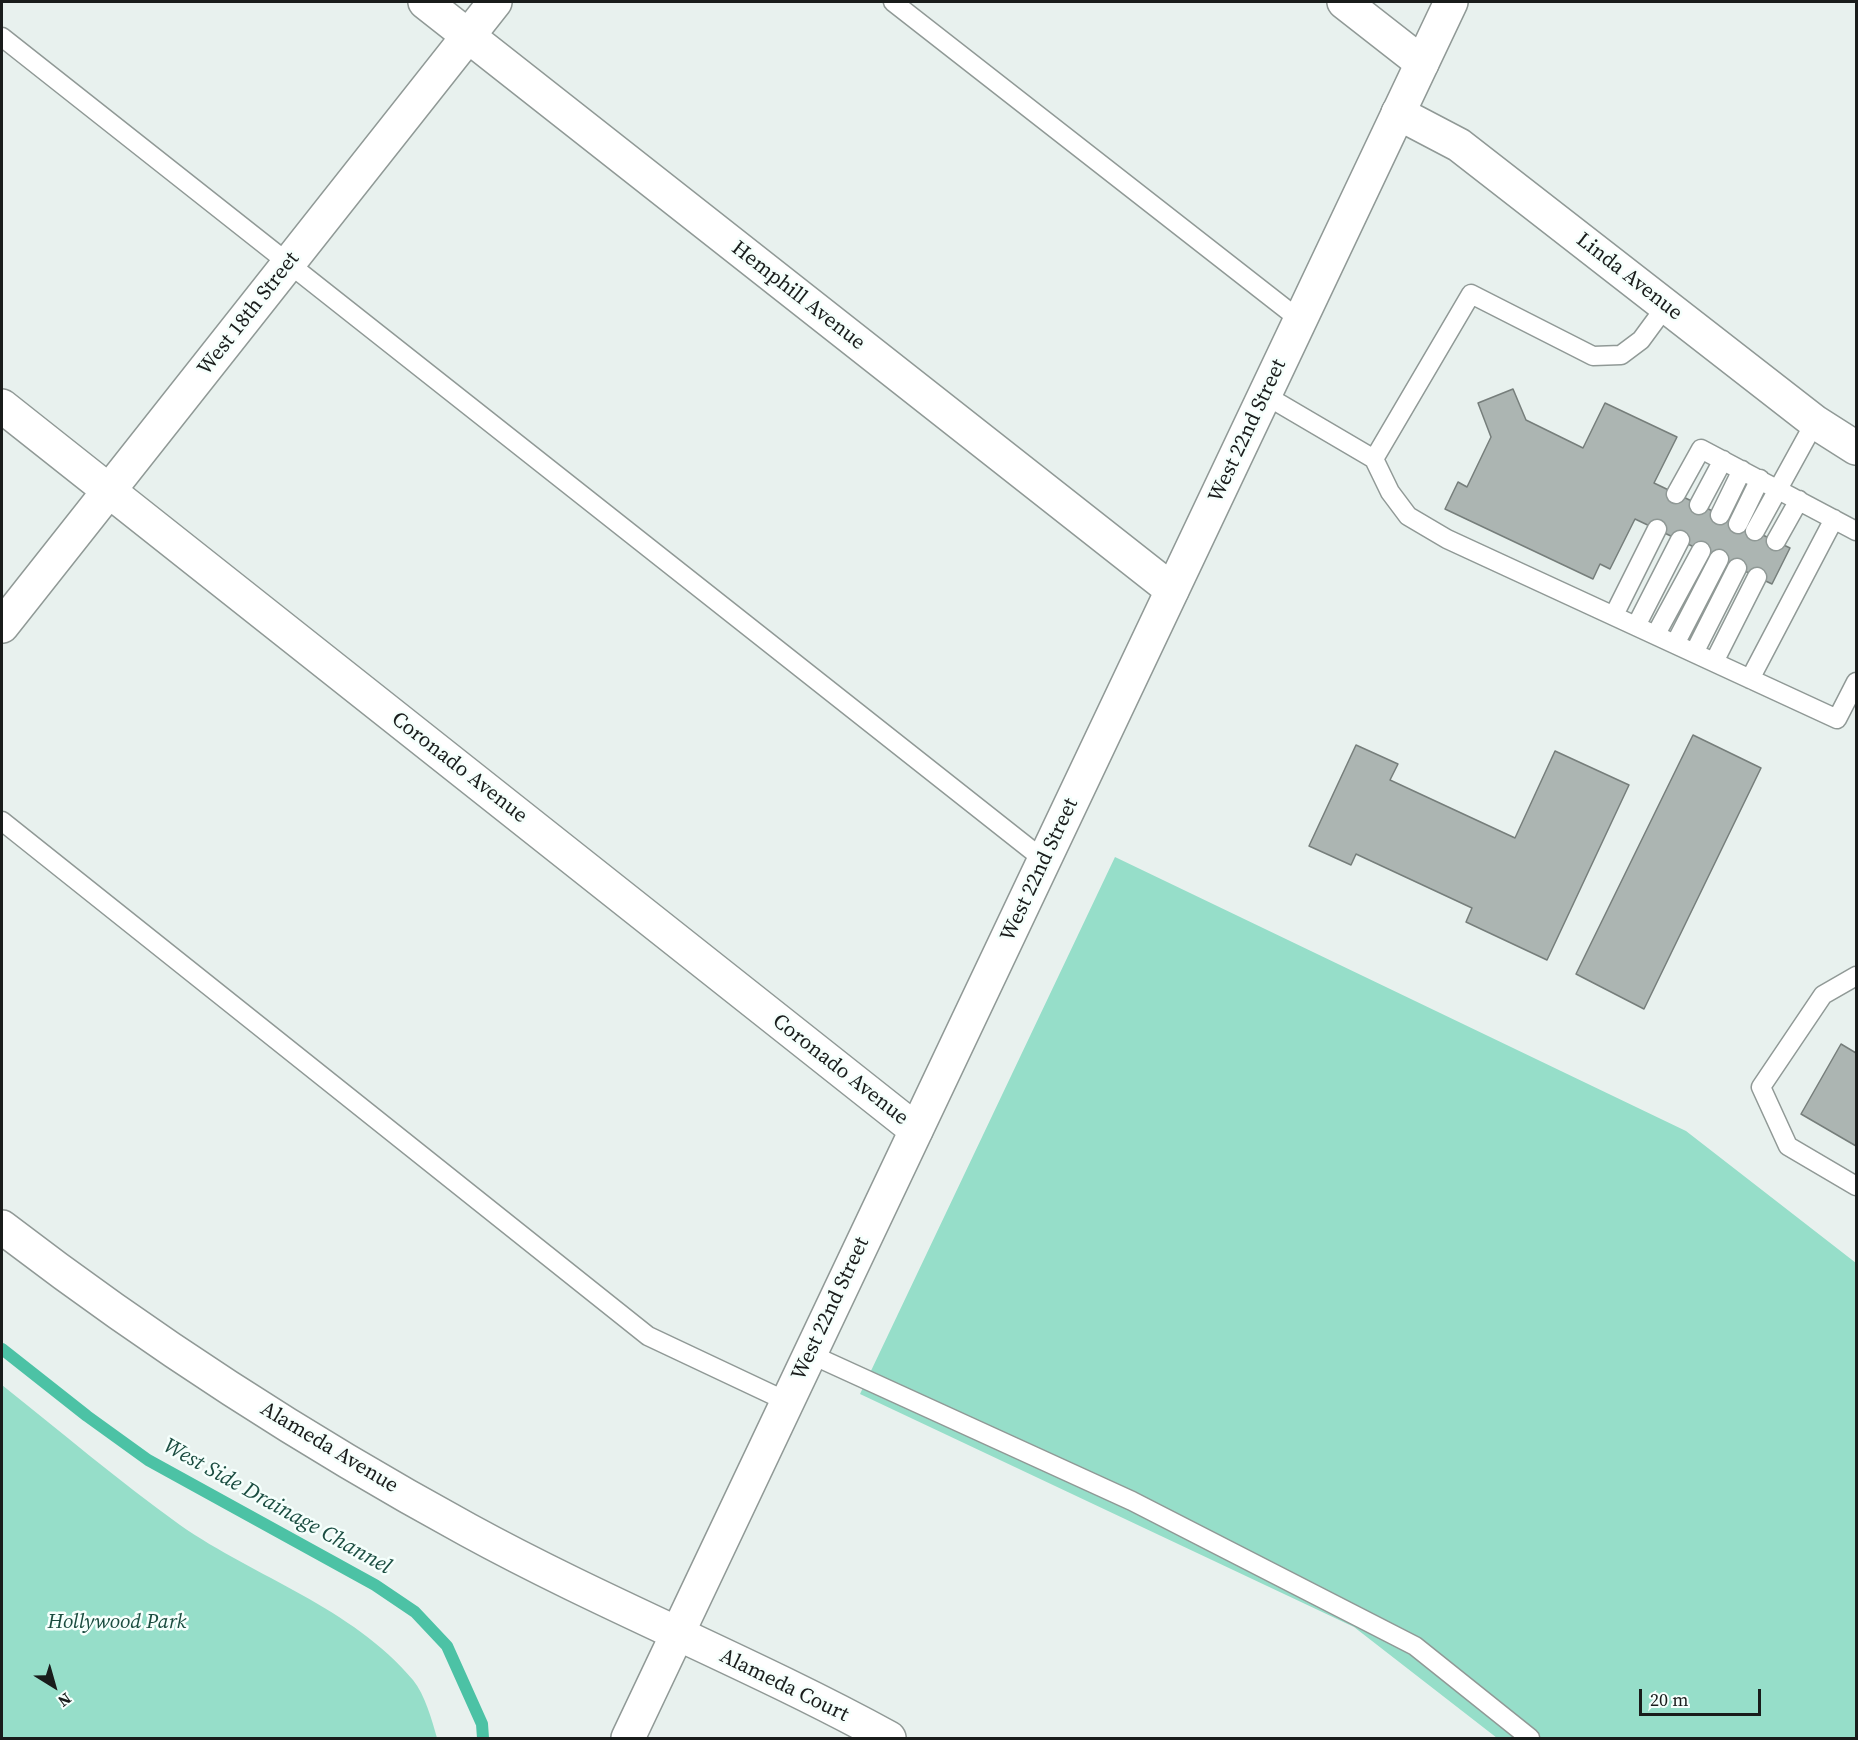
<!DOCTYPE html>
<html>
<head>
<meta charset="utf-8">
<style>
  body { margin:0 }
  #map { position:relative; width:1858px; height:1740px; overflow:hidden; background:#e8f1ee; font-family:"Source Serif 4",serif }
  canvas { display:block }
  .frame { position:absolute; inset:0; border:3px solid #191c1b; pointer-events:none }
  .north { position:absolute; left:24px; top:1656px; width:60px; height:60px; -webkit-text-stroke:4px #f5fffc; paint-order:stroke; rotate:143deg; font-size:16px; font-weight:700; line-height:24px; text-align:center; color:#191c1b }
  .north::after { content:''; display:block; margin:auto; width:21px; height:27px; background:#191c1b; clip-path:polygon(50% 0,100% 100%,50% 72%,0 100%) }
  .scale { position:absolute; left:1639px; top:1689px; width:122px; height:27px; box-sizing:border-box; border:3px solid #191c1b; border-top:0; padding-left:8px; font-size:18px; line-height:21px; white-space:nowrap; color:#191c1b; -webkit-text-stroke:4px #f5fffc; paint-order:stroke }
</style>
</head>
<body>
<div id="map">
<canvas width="1858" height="1740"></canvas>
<div class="frame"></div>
<div class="north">N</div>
<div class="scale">20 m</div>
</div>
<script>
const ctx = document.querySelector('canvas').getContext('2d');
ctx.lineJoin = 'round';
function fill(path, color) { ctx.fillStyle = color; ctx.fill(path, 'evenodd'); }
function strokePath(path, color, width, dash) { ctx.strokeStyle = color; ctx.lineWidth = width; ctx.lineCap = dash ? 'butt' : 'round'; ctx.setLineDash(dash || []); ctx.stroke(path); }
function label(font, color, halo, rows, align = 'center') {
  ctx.font = font + ' "Source Serif 4",serif'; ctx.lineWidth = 5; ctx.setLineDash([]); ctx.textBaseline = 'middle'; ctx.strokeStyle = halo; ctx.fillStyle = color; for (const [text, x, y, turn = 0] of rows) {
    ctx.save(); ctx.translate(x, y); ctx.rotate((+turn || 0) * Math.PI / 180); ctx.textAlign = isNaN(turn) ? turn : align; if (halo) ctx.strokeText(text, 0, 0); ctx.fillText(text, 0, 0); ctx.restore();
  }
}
fill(new Path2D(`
  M1115,857L1686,1131L1856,1263V1738H1497L1354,1627L860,1394Z
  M2,1385C61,1432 119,1481 180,1525C256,1578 352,1607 413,1680C425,1695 432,1720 437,1738H2Z`), '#96dec9');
strokePath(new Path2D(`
  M2,1349L87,1416L148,1460L375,1585L415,1612L447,1646L482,1724L483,1738`), '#4cc2a5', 12);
const building = new Path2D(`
  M1513,389L1526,420L1583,448L1605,403L1677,437L1654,483L1790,548L1772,584L1635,519L1610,569L1600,564L1593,579L1445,509L1458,482L1467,487L1491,437L1478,403Z
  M1693,735L1761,768L1644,1009L1576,974Z
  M1356,745L1398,764L1390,780L1515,838L1555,751L1629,785L1547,960L1466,922L1472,908L1356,854L1351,865L1309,846Z
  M1841,1044L1856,1053V1146L1801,1114Z`);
fill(building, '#acb5b2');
strokePath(building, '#767e7b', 1.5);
const lane = new Path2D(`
  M893,2L1300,320
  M2,37L1044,860
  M1265,395L1374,459L1471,294L1593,356L1621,355L1641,340L1666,306
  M1374,459L1390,492L1408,516L1447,539L1837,719L1856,682
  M1676,494L1701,449L1856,531
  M1699,505L1723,460
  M1720,515L1742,470
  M1738,524L1760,479
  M1755,531L1815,422
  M1776,541L1799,500
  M1614,615L1657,529
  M1636,626L1680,540
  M1656,634L1701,551
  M1675,644L1719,559
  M1694,653L1737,568
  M1714,662L1757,577
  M1750,679L1834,519
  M2,821L648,1336L788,1402
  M1856,976L1823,995L1761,1087L1788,1146L1856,1186
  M810,1354L1132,1501L1415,1646L1530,1738`);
const street = new Path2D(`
  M425,2L1172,590
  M1344,2L1422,63
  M1398,113L1459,145L1815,422L1856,448
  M2,406L916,1130
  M2,626L495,2
  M2,1227C149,1340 305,1441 468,1530C605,1605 752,1663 889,1738`);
const secondary = new Path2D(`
  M628,1738L1451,2`);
strokePath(lane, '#909996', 21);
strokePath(street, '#909996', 36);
strokePath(secondary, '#909996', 36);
strokePath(lane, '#fff', 18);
strokePath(street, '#fff', 33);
strokePath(secondary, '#fff', 33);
label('21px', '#191c1b', '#f5fffc', [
  ["Linda Avenue",1629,277,38],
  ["Hemphill Avenue",798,296,38],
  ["West 18th Street",249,314,-52],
  ["West 22nd Street",1248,431,-65],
  ["Coronado Avenue",459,768,38],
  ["West 22nd Street",1040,870,-65],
  ["Coronado Avenue",840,1070,38],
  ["West 22nd Street",831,1309,-65],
  ["Alameda Avenue",329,1448,31],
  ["Alameda Court",784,1686,26]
]);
label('italic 21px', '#1a4c3f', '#f5fffc', [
  ["Hollywood Park",117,1623]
]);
label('italic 22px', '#1b4d41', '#f5fffc', [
  ["West Side Drainage Channel",277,1507,29]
]);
</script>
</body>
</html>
